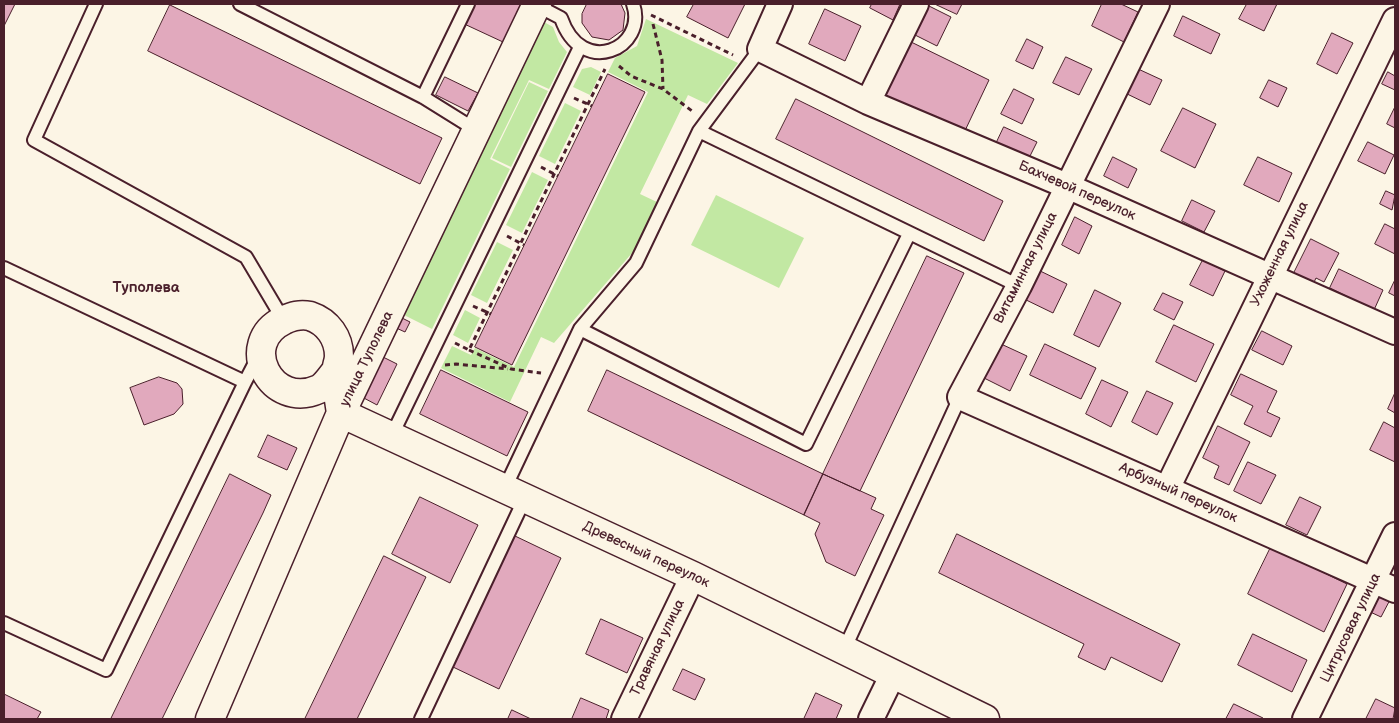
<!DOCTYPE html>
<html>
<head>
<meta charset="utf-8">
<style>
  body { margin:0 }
  #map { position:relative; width:1399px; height:723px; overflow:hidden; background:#fcf5e5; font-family:"Balsamiq Sans",sans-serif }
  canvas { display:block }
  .frame { position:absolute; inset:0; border:5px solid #4a1f2b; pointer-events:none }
</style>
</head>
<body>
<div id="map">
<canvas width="1399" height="723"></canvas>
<div class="frame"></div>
</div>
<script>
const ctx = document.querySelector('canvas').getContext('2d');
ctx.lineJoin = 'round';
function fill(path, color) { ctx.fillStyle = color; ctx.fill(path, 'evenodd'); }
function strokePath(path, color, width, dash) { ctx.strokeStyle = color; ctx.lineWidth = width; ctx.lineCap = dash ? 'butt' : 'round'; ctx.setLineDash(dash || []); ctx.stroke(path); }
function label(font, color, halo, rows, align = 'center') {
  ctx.font = font + ' "Balsamiq Sans",sans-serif'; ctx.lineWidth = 4; ctx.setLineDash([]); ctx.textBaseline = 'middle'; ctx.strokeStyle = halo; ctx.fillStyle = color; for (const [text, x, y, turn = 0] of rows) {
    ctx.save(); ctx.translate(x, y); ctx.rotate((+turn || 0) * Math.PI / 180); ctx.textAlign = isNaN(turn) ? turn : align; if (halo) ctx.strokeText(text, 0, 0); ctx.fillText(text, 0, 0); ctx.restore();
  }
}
fill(new Path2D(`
  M646,19L738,63L707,104L688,95L640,194L659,203L639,245L554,343L541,337L510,402L441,368L452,346L471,355L475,348L514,367L648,92L608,72L615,58L637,46Z
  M544,22L553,27L559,42L567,52L549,89L529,80L490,159L510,169L432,329L402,314Z
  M591,67L601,72L590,95L573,87L582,69Z
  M529,82L548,91L511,167L492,158Z
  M565,103L581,111L555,164L539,156Z
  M532,172L548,180L522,233L506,225Z
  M716,195L804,238L779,288L691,245Z
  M497,242L513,250L487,303L471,295Z
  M465,310L480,318L468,343L453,335Z`), '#c2e8a3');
const building = new Path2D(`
  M4,4H15L4,26Z
  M469,4H521L503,42L460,22Z
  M587,4H621L625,13L623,30L609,40L592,37L582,23V14Z
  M694,4H745L728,38L687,17Z
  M872,4H900L893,20L870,8Z
  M925,4L951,17L937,46L909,32Z
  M935,4H962L957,14Z
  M1102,4H1121L1138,12L1124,42L1092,26Z
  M1247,4H1277L1264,31L1239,19Z
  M170,5L442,138L420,184L148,51Z
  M825,9L861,26L845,61L809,44Z
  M1183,16L1220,34L1211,54L1174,36Z
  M1332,33L1353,43L1337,74L1317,64Z
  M1027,39L1043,47L1033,69L1016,61Z
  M909,41L989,80L962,137L881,97Z
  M1066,57L1092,69L1079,95L1053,83Z
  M1136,68L1162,80L1150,105L1123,92Z
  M1388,72L1395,76V90L1382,84Z
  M608,74L645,92L512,365L475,347Z
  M445,77L478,93L468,111L436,95Z
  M1269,80L1287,88L1278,107L1260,98Z
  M1014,89L1034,99L1022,124L1001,114Z
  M796,99L1003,201L984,241L776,139Z
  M1395,107V128L1387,124Z
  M1183,108L1216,124L1195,168L1161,151Z
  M1004,127L1037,142L1027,162L995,146Z
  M1368,142L1394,155L1385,174L1358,161Z
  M1113,157L1137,169L1128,188L1104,176Z
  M1258,157L1292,173L1279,202L1244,185Z
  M1386,191L1395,195L1392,210L1380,204Z
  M1192,200L1215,211L1204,232L1182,221Z
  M1075,217L1092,226L1079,254L1062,245Z
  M1385,224L1395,229V254L1375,244Z
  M1311,239L1339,253L1324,282L1316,278L1309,293L1289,283Z
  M927,256L964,273L860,491L823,474Z
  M1203,260L1225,271L1213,296L1190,285Z
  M1034,268L1067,284L1053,313L1020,297Z
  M1339,269L1383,290L1374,310L1330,288Z
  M1395,280V296L1389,293Z
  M1095,290L1121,303L1099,347L1074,335Z
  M1163,293L1183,302L1174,320L1154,310Z
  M400,317L410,322L405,332L394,327Z
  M1174,325L1214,344L1196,382L1156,362Z
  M1262,331L1292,346L1283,365L1252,350Z
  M1001,344L1027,356L1010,391L984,378Z
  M1045,344L1096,368L1081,399L1030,375Z
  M381,356L397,364L377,405L362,397Z
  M441,370L528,412L507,456L420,414Z
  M607,370L823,474L804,515L588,411Z
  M1241,374L1277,391L1267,412L1280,418L1271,437L1244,424L1253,406L1231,395Z
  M159,377L177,383L182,389L183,404L174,414L144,425L130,388Z
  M1102,380L1128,392L1111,427L1086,414Z
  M1147,391L1173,403L1157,435L1132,422Z
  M1395,393V413L1388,409Z
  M1384,422L1395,428V462L1370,450Z
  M1218,426L1250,442L1229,485L1214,478L1219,466L1203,458Z
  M268,435L297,448L287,470L258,457Z
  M1248,462L1276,475L1261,504L1234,491Z
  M230,474L271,495L263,513L162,719H111Z
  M823,474L876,498L871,509L884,515L855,576L826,562L815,534L820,523L804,515Z
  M420,497L478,525L450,583L392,554Z
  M1300,497L1321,507L1307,535L1286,525Z
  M957,534L1180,644L1162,682L1111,657L1105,670L1078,657L1084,644L939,573Z
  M515,536L561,558L499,689L453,667Z
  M1271,547L1347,584L1324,632L1248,594Z
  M384,556L426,577L357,719H305Z
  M1376,588L1392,596L1381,617L1366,610Z
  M601,619L643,638L627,673L586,654Z
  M1253,634L1307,660L1292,692L1238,665Z
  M683,669L705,679L695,700L673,690Z
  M816,693L842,705L836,719H804Z
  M4,694L41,712L37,719H4Z
  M581,698L609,710L606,719H572Z
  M1376,699L1395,708L1393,719H1366Z
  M1234,704L1263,718V719H1226Z
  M512,710L531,719H508Z`);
fill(building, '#e1a9bd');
strokePath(building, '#4a1f2b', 1);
const lane = new Path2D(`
  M96,4L34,140L246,257L284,321
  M240,4L423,97L476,130
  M536,5L561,18C582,79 648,48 633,4
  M423,97L468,4
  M699,131L1019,286
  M4,268L245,382L259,355
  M580,329L806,444L909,234
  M391,437L580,47
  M504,490L580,329L636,263L699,131L760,49
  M4,623L106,670L245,382
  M844,650L960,397
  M421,719L525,498`);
const street = new Path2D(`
  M780,4L760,49L868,102L1067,186L1395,332
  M1157,4L1019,286L960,397L1395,590
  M868,102L916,4
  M1167,489L1395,20
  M624,719L693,576
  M871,719L893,674
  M1305,719L1395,535`);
const secondary = new Path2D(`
  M335,372C331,377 325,386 319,389C271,411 236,343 284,320C293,316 300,314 310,316C328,322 339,338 339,356C339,363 335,369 336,375C337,388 339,400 341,413
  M341,413L693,576L985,719
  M210,719L341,413L537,4`);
strokePath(lane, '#4a1f2b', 16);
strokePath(street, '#4a1f2b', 28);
strokePath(secondary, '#4a1f2b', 31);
strokePath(new Path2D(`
  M651,15L733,55
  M653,24L662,60L663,89
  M619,66L631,76L663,89L692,111
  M574,98L592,106
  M541,167L558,176
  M507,236L524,245
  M473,306L491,314
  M455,343L469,350L605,69
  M469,350L511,369L541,373
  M445,365L456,364L508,369`), '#4a1f2b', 3, [5, 4]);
strokePath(lane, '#fcf5e5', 12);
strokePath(street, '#fcf5e5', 24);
strokePath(secondary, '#fcf5e5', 28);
label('14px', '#4a1f2b', '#fcf5e5', [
  ["Бахчевой переулок",1077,191,24],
  ["Ухоженная улица",1280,254,-64],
  ["Витаминная улица",1026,268,-63],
  ["улица Туполева",367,359,-64],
  ["Арбузный переулок",1178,493,24],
  ["Древесный переулок",646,555,25],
  ["Цитрусовая улица",1351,628,-64],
  ["Травяная улица",658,648,-64]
]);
label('bold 15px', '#4a1f2b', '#fcf5e5', [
  ["Туполева",146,288]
]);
</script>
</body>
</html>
